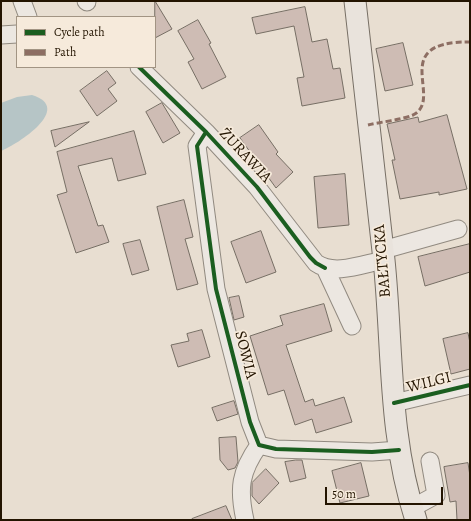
<!DOCTYPE html>
<html>
<head>
<meta charset="utf-8">
<style>
  body { margin:0 }
  #map { position:relative; width:471px; height:521px; overflow:hidden; background:#e8ded1; font-family:Alegreya,serif }
  canvas { display:block }
  .frame { position:absolute; inset:0; border:2px solid #231400; pointer-events:none }
  .legend { position:absolute; left:16px; top:16px; width:140px; height:52px; box-sizing:border-box; background:#f6eadb; border:1px solid #a29483; margin:0; padding:5px 7px; list-style:none; font-size:12px; color:#231400 }
  .legend li { display:flex; align-items:center; gap:8px; height:20px }
  .legend b { width:20px; border:1px solid #a29483 }
  .scale { position:absolute; left:325px; top:487px; width:118px; height:18px; box-sizing:border-box; border:2px solid #231400; border-top:0; padding-left:5px; font-size:12px; line-height:14px; white-space:nowrap; color:#231400; -webkit-text-stroke:3px #f6eadb; paint-order:stroke }
</style>
</head>
<body>
<div id="map">
<canvas width="471" height="521"></canvas>
<div class="frame"></div>
<ul class="legend">
<li><b style="height:5px;background:#1b5e20"></b>Cycle path</li>
<li><b style="height:5px;background:#8d6e63"></b>Path</li>
</ul>
<div class="scale">50 m</div>
</div>
<script>
const ctx = document.querySelector('canvas').getContext('2d');
ctx.lineJoin = 'round';
function fill(path, color) { ctx.fillStyle = color; ctx.fill(path, 'evenodd'); }
function strokePath(path, color, width, dash) { ctx.strokeStyle = color; ctx.lineWidth = width; ctx.lineCap = dash ? 'butt' : 'round'; ctx.setLineDash(dash || []); ctx.stroke(path); }
function label(font, color, halo, rows, align = 'center') {
  ctx.font = font + ' Alegreya,serif'; ctx.lineWidth = 3.5; ctx.setLineDash([]); ctx.textBaseline = 'middle'; ctx.strokeStyle = halo; ctx.fillStyle = color; for (const [text, x, y, turn = 0] of rows) {
    ctx.save(); ctx.translate(x, y); ctx.rotate((+turn || 0) * Math.PI / 180); ctx.textAlign = isNaN(turn) ? turn : align; if (halo) ctx.strokeText(text, 0, 0); ctx.fillText(text, 0, 0); ctx.restore();
  }
}
fill(new Path2D(`
  M32,95C74,108 18,144 1,151V103L17,97Z`), '#b6c5c6');
const building = new Path2D(`
  M155,1L172,29L155,38Z
  M305,7L312,42L327,39L333,69L340,68L345,98L302,106L297,78L304,77L294,26L256,34L252,18Z
  M198,20L211,43L209,44L226,77L202,89L188,62L194,59L178,31Z
  M403,43L413,85L385,91L376,49Z
  M107,71L116,83L108,89L117,101L97,116L80,91Z
  M162,103L180,133L163,143L146,112Z
  M447,115L467,189L439,195V192L400,199L392,160H395L387,124L418,117L419,122Z
  M89,122L55,147L51,131Z
  M259,125L278,152L276,154L293,172L276,188L240,138Z
  M134,131L146,174L118,181L112,158L78,166L98,226L103,225L109,242L76,253L57,195L67,192L57,152Z
  M345,174L349,225L318,228L314,177Z
  M184,200L193,237L185,239L198,284L177,290L157,207Z
  M261,231L276,272L246,283L231,242Z
  M140,240L149,270L132,275L123,244Z
  M470,244V272L425,286L418,257Z
  M239,296L244,317L234,320L229,298Z
  M324,304L332,331L286,345L305,402L313,399L315,406L344,397L352,422L316,433L312,419L295,425L284,390L268,395L250,336L283,325L280,316Z
  M202,330L210,357L178,367L171,345L189,341L187,334Z
  M468,333L470,343V369L451,374L443,339Z
  M234,401L238,414L217,421L212,408Z
  M236,437L238,462L235,468L228,470L220,460L219,438Z
  M296,460H302L306,478L290,482L285,462Z
  M361,463L369,496L340,503L332,471Z
  M468,463L470,476V520H457L456,501L450,502L444,467Z
  M266,469L279,483L259,504L252,496V483Z
  M226,506L232,520H192V519Z`);
fill(building, '#cebcb4');
strokePath(building, '#766e64', 1);
const minor = new Path2D(`
  M22,1L28,17
  M86,1L87,2
  M1,35L17,34
  M139,67L206,132L257,187L316,263C334,276 363,264 384,260
  M206,132L197,146L216,289L250,422L259,445L276,449L372,452L399,450
  M383,250L458,229
  M325,268L352,326
  M394,403L470,385
  M412,508L436,495L430,461
  M245,520C238,489 240,472 259,445`);
const major = new Path2D(`
  M355,1C364,87 375,173 384,260C393,347 388,436 416,520`);
strokePath(minor, '#918a80', 19);
strokePath(major, '#766e64', 23);
strokePath(minor, '#ece7e1', 17);
strokePath(major, '#e9e3dc', 21);
strokePath(new Path2D(`
  M368,125C380,122 401,120 413,115C445,99 386,41 470,42`), '#8d6e63', 3, [6, 3]);
strokePath(new Path2D(`
  M139,67L206,132L257,187L310,257L316,263L325,268
  M206,132L197,146L216,289L250,422L259,445L276,449L372,452L399,450
  M394,403L470,385`), '#1b5e20', 4);
label('16px', '#231400', '#f6eadb', [
  ["ŻURAWIA",245,156,47],
  ["BAŁTYCKA",383,261,-95],
  ["SOWIA",245,355,76],
  ["WILGI",429,383,-14]
]);
</script>
</body>
</html>
